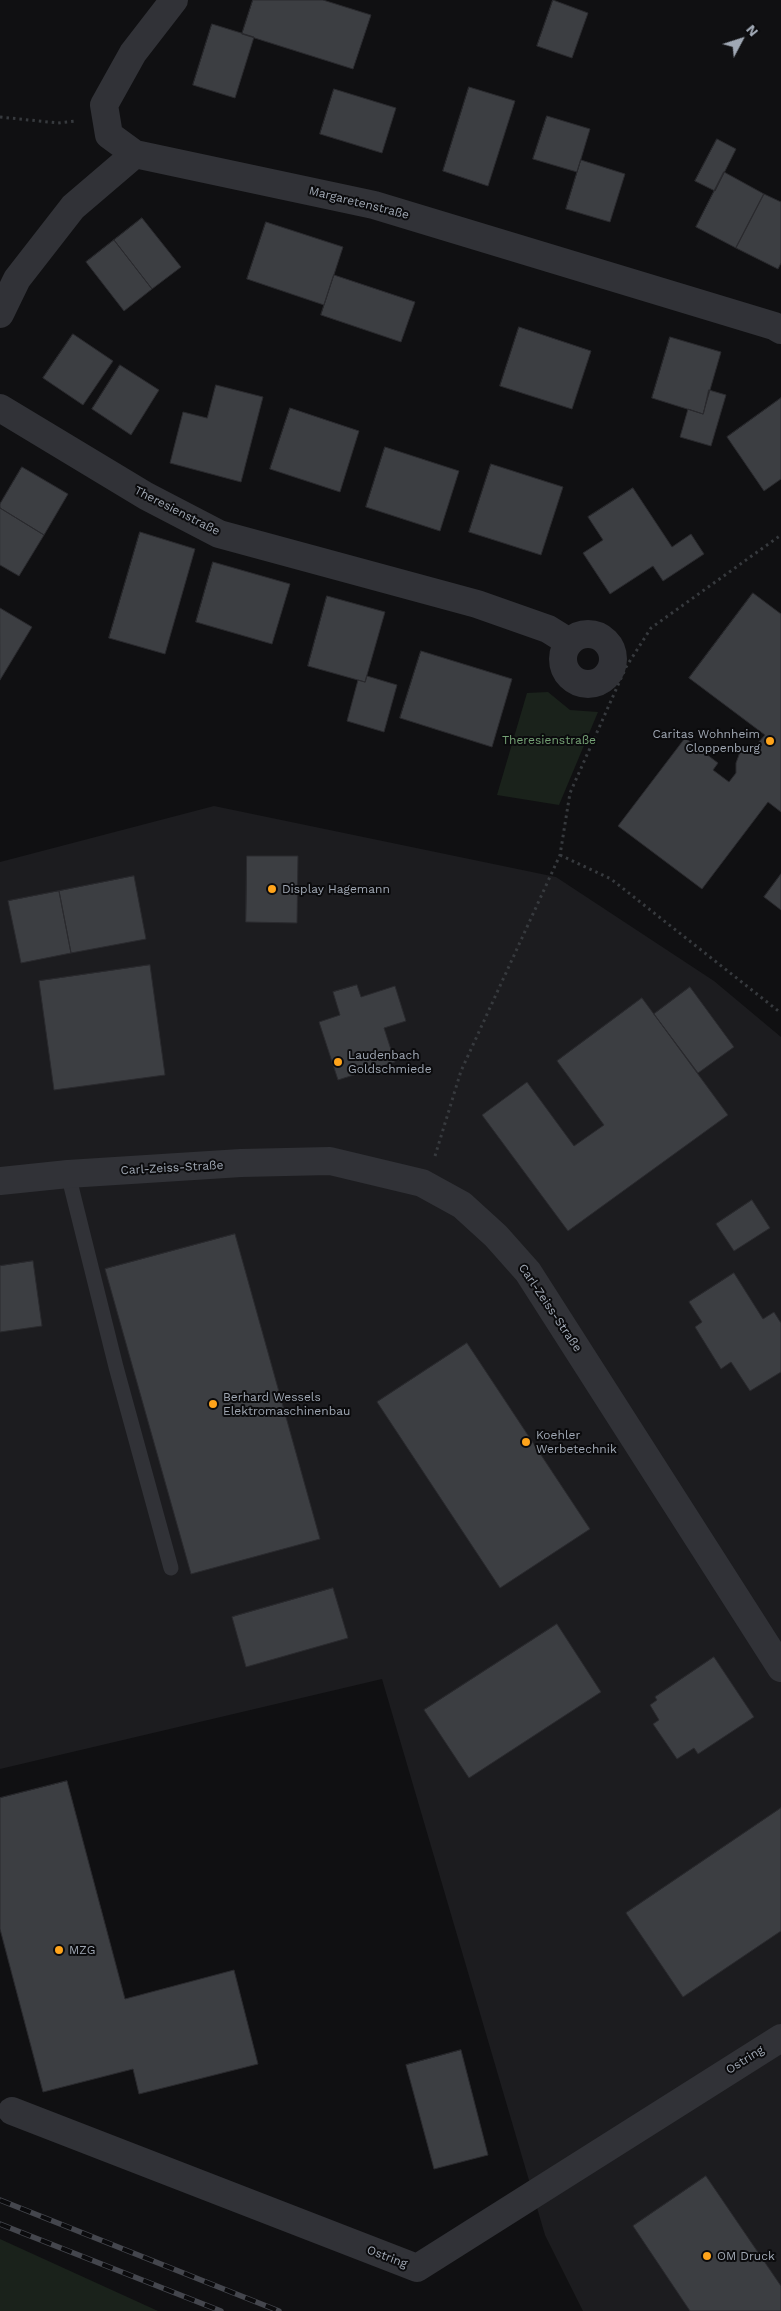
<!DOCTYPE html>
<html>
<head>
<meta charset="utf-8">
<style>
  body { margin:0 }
  #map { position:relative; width:781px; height:2311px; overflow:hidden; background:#101012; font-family:"Work Sans",sans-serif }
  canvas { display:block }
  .north { position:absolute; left:716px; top:15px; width:50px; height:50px; -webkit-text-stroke:4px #0b0b0d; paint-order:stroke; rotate:50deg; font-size:14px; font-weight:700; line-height:20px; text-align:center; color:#a0a8b4 }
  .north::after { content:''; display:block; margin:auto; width:18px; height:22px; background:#a0a8b4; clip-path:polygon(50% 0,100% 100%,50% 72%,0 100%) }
</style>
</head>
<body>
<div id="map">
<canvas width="781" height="2311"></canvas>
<div class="north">N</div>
</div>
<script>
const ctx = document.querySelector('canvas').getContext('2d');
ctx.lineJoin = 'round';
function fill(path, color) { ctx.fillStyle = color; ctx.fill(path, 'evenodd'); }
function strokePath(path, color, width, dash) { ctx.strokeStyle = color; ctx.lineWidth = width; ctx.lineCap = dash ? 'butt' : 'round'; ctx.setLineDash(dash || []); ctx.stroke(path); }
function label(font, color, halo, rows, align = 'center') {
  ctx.font = font + ' "Work Sans",sans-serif'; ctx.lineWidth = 4; ctx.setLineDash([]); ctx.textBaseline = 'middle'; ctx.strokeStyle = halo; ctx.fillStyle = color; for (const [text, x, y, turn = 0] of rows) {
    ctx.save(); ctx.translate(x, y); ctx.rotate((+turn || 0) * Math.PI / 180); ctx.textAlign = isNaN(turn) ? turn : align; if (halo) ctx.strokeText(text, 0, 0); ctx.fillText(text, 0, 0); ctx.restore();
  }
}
fill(new Path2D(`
  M214,806L556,877L714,981L781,1037V2311H583L545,2235L382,1679L0,1769V862Z`), '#1c1c1f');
fill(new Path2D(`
  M548,692L570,710L598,712L559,805L497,795L527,693Z
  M0,2239L158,2311H0Z`), '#1a221b');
const building = new Path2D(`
  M253,0H323L371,15L353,69L242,34Z
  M553,0L588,13L572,58L537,46Z
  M212,24L254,37L235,98L193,85Z
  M469,87L515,101L488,186L443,171Z
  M334,89L396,108L382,153L320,134Z
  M547,116L590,129L577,172L533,159Z
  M717,139L736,149L715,191L695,181Z
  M581,160L625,174L610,222L566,209Z
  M724,172L764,194L736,248L696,227Z
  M764,194L781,202V263L778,269L736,248Z
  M142,218L181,267L152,289L114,240Z
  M266,222L343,247L324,305L247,279Z
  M114,240L152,289L124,311L86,262Z
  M334,275L415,302L401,342L321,315Z
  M519,327L591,351L572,409L500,386Z
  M73,334L113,361L83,405L43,378Z
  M670,337L721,352L703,414L652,398Z
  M120,365L159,390L131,435L92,409Z
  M216,385L263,397L241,482L170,463L183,412L207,418Z
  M709,390L726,395L711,446L680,437L688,409L703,414Z
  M781,398V479L764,491L727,437Z
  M290,408L359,431L340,492L270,469Z
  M385,447L459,471L440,531L366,507Z
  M491,464L563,487L541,555L469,532Z
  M22,467L68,494L44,535L0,508V504Z
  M633,488L672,547L691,534L704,554L663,581L653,566L610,594L583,553L603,540L588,517Z
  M0,508L44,535L19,576L0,565Z
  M140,532L195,549L165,654L109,638Z
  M213,562L290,584L272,644L196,622Z
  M753,593L781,614V812L768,802L702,889L618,826L685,738L718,763L713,770L729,782L736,773V763L740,752L747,746L757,744L765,735L689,678Z
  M327,596L385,612L365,682L308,666Z
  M0,608L32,627L0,680Z
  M421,651L512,679L492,747L400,718Z
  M367,676L397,685L384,732L347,721L358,680L365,682Z
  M247,856H298L297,923L246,922Z
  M781,874V910L764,897Z
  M134,876L146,939L71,953L59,891Z
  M59,891L71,953L21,963L8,901Z
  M150,965L165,1075L54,1090L39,981Z
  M357,985L361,997L395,986L406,1021L384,1028L395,1062L338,1080L319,1022L340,1015L333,992Z
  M690,987L734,1047L698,1073L654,1014Z
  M642,998L728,1115L568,1231L482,1115L527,1082L574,1146L604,1125L557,1061Z
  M752,1200L770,1228L734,1251L716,1224Z
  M235,1234L320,1539L191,1574L105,1269Z
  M33,1261L42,1326L0,1332V1266Z
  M734,1273L763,1319L774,1312L781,1323V1372L750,1391L731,1362L721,1369L695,1327L702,1322L689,1302Z
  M467,1343L590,1529L500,1588L377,1402Z
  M333,1588L348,1638L246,1667L232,1617Z
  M557,1624L601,1692L469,1778L424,1710Z
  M714,1657L754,1717L698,1754L694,1748L677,1759L653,1724L659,1720L650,1705L657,1700L655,1697Z
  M67,1781L125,1999L234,1970L258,2064L139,2094L133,2069L43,2092L0,1929V1798Z
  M781,1808V1931L683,1997L626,1913Z
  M461,2050L488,2155L434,2169L406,2065Z
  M706,2176L781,2286V2311H690L633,2226Z`);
fill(building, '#3c3e42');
strokePath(building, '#2a2a2e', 1);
strokePath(new Path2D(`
  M0,117L58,123L76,121
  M613,661L626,667
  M560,855L611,879L781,1013
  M435,1156L461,1071L560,855L570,793L626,667L651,628L781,535`), '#373a3e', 3, [2.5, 4]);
strokePath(new Path2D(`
  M68,1174L116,1367L171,1568`), '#313237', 15);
strokePath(new Path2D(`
  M135,154L109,135L104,105L133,53L174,0
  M0,314L17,279L73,207L135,154L374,205L774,326L781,330
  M0,408L146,496L219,534L477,604L548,629L569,642
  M563 659a25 25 0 1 1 50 0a25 25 0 1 1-50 0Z
  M0,1181L68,1174L241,1163L330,1161L422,1183L462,1205L496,1236L528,1272L781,1668
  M12,2111L417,2268L781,2038`), '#313237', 28);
const rail = new Path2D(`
  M0,2200L279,2311
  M0,2224L221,2311`);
strokePath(rail, '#44464d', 5.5);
strokePath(rail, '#0b0b0d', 4, [11]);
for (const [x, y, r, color] of [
  [770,741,5,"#ffa41b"],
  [272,889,5,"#ffa41b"],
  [338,1062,5,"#ffa41b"],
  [213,1404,5,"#ffa41b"],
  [526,1442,5,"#ffa41b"],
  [59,1950,5,"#ffa41b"],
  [707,2256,5,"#ffa41b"]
]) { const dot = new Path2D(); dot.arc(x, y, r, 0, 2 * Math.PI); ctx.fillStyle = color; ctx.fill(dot); strokePath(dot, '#0b0b0d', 2); }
label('12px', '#a0a8b4', '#0b0b0d', [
  ["Margaretenstraße",359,203,14],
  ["Theresienstraße",177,511,27],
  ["Carl-Zeiss-Straße",172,1168,-3],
  ["Carl-Zeiss-Straße",550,1308,56],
  ["Ostring",745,2060,-32],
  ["Ostring",387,2257,21]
]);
label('12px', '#a0a8b4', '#0b0b0d', [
  ["Caritas Wohnheim",760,734,"right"],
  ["Cloppenburg",760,748,"right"],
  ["Display Hagemann",282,889],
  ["Laudenbach",348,1055],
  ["Goldschmiede",348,1069],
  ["Berhard Wessels",223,1397],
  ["Elektromaschinenbau",223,1411],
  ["Koehler",536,1435],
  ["Werbetechnik",536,1449],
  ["MZG",69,1950],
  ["OM Druck",717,2256]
], 'left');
label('12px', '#75a275', '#0b0b0d', [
  ["Theresienstraße",549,740]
]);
</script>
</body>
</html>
